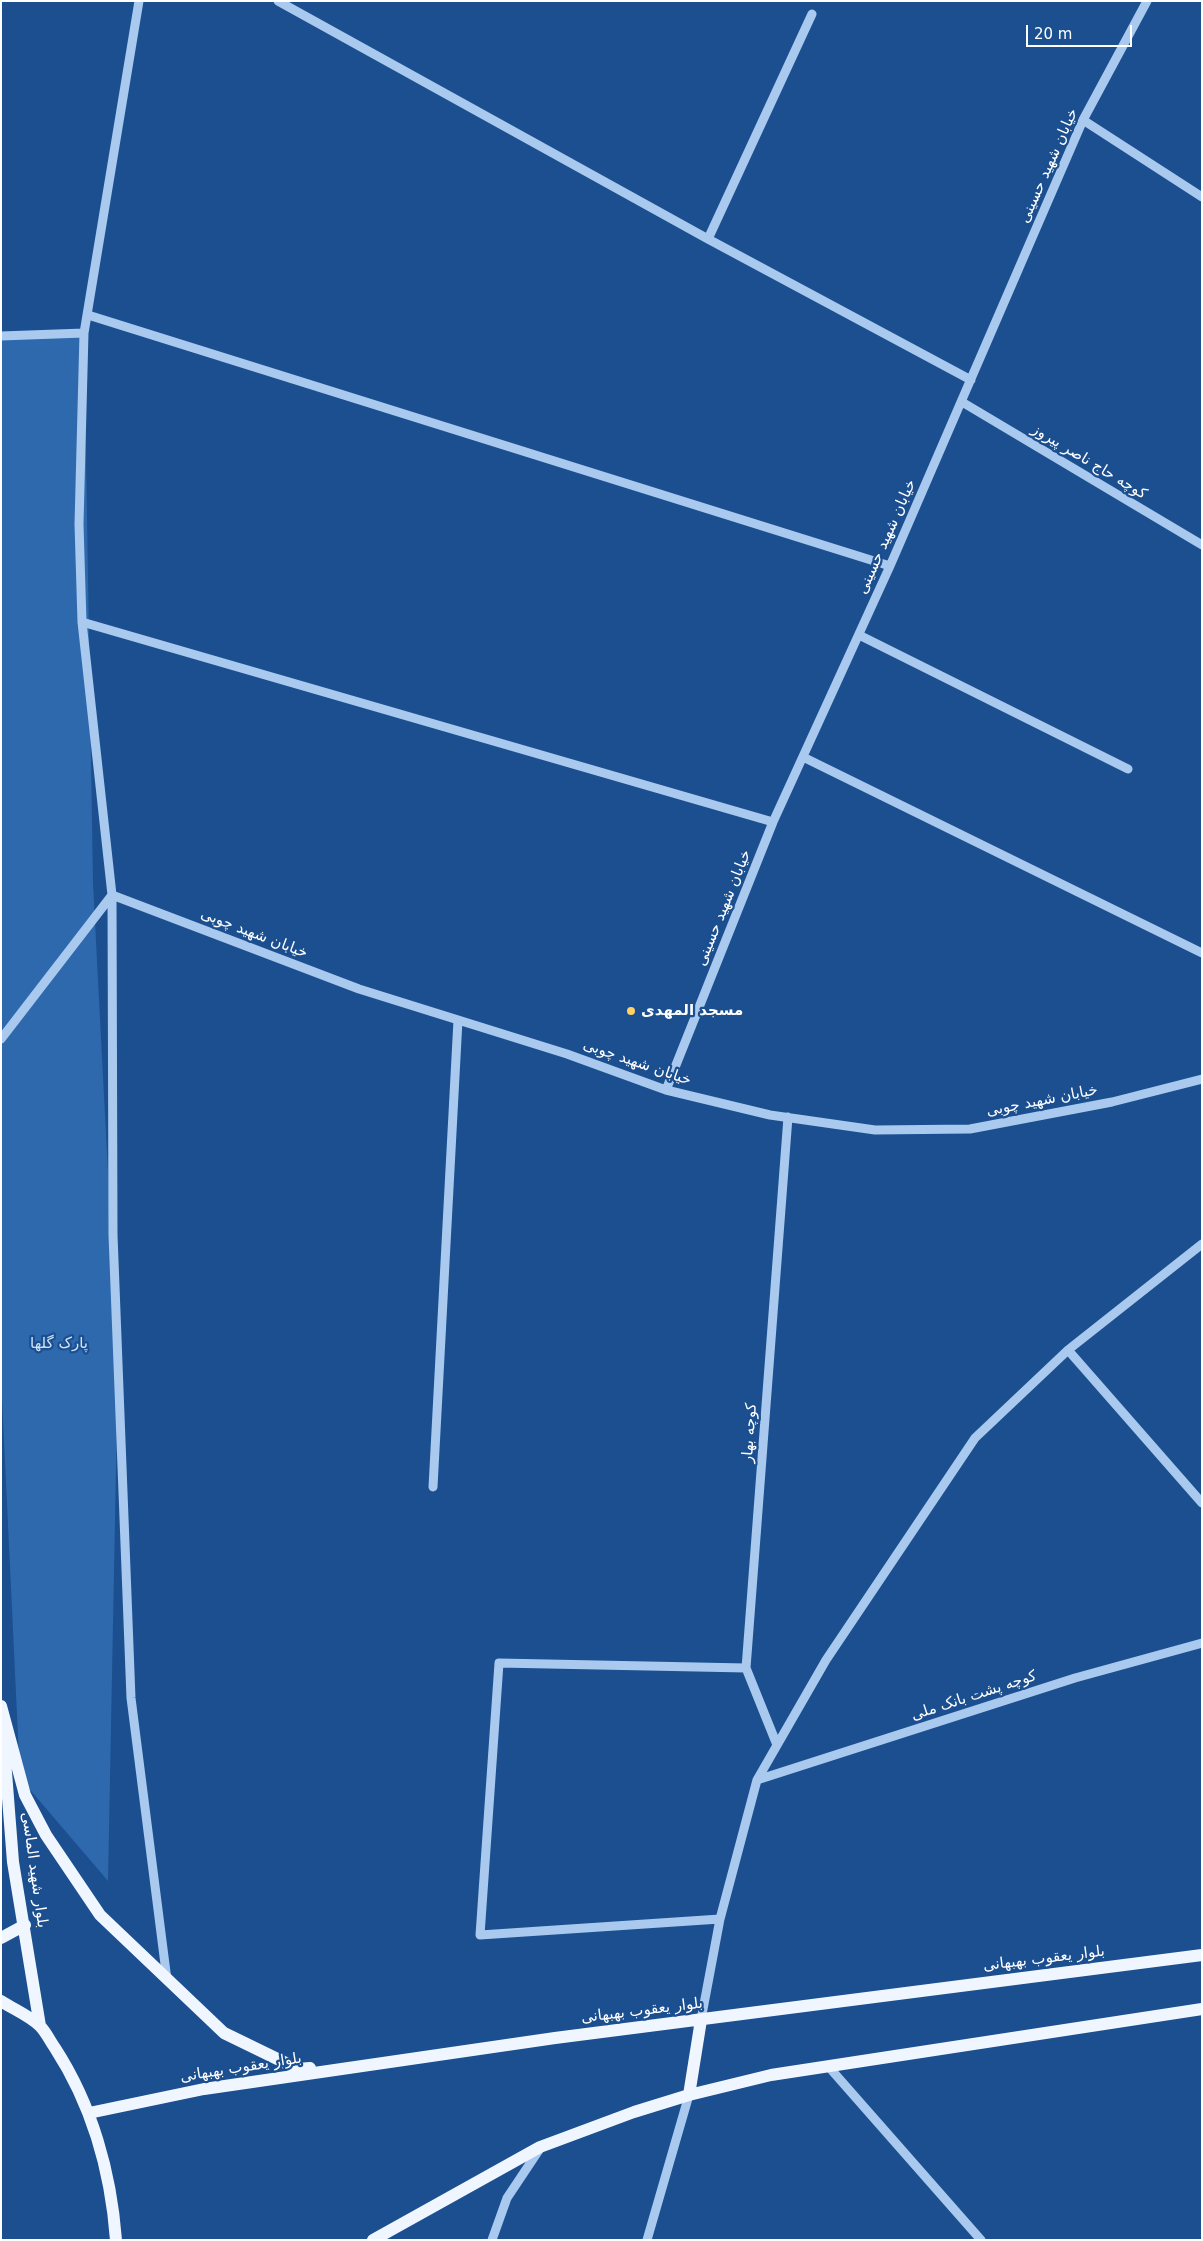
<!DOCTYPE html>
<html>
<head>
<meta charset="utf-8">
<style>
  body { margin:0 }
  #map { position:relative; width:1203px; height:2241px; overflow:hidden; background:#1b4f8f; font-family:"DejaVu Sans",sans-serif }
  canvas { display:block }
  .frame { position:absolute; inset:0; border:2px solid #fff; pointer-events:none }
  .scale { position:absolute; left:1026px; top:25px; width:106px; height:22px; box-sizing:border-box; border:2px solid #fff; border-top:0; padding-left:6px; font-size:15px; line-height:18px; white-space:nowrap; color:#fff; -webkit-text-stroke:4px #1b4f8f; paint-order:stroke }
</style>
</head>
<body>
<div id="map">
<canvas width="1203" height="2241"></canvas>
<div class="frame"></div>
<div class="scale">20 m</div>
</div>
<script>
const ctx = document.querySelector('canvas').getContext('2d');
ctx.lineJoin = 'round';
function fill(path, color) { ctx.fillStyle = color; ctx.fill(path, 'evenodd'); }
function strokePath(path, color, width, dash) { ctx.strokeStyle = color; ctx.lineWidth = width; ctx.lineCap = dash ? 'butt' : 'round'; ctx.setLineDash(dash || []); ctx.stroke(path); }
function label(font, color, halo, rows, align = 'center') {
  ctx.font = font + ' "DejaVu Sans",Cairo,sans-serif'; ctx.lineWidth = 4.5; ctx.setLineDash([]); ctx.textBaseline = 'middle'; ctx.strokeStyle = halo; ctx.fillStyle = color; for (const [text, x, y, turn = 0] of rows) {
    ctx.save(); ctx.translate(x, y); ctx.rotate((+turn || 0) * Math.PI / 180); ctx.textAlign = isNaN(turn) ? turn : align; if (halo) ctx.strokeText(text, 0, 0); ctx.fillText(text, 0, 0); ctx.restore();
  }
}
fill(new Path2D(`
  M84,333L93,883L118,1366L108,1881L20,1778L1,1377V336Z`), '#2e69ad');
strokePath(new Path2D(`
  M139,1L84,333L79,524L82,622L112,895L113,1235L131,1698L167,1980
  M278,1L708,239L971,380
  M1083,120L1202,197
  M708,239L812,14
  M88,315L890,566
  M1,336L84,333
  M962,402L1202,545
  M82,622L773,822
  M859,635L1128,769
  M803,757L1202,953
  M1,1039L112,895L359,989L567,1054L666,1090L770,1115L875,1130L970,1129L1112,1102L1202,1079
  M666,1090L773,822L890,566L1083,120L1147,1
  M1068,1350L1202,1503
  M433,1487L458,1020
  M777,1745L746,1668L788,1117
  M757,1780L1075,1678L1202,1643
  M720,1919L480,1935L499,1663L746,1668
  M701,2020L720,1919L757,1780L826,1660L975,1438L1068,1350L1202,1244
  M828,2066L981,2240
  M492,2240L507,2198L539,2150
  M647,2240L689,2095`), '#a9c9ee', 9);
strokePath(new Path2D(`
  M1,1706L25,1795L46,1835L100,1915L224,2033L298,2069L310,2068
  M3,1734L13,1862L40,2026
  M1,1938L25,1925
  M1,2001C13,2009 30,2016 40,2026C46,2032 50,2041 55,2048C92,2105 111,2173 116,2240
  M689,2095L701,2020
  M89,2113L204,2089L555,2038L1202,1955
  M373,2240L540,2147L634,2112L689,2095L771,2075L1202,2009`), '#f0f6ff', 12);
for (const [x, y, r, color] of [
  [631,1011,5,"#ffd166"]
]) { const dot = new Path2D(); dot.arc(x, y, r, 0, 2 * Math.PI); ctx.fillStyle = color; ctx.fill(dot); strokePath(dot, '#1b4f8f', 2); }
label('15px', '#fff', '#1b4f8f', [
  ["خیابان شهید حسینی",1049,166,-66],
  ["کوچه حاج ناصر پیروز",1089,462,31],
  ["خیابان شهید حسینی",887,537,-66],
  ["خیابان شهید حسینی",724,908,-68],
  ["خیابان شهید چوبی",254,934,21],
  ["خیابان شهید چوبی",637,1063,19],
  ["خیابان شهید چوبی",1042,1101,-11],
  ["کوچه بهار",750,1433,-86],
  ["کوچه پشت بانک ملی",974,1696,-18],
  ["بلوار شهید الماسی",34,1870,82],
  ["بلوار یعقوب بهبهانی",1044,1959,-7],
  ["بلوار یعقوب بهبهانی",642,2011,-7],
  ["بلوار یعقوب بهبهانی",241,2068,-9]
]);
label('bold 15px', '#fff', '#1b4f8f', [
  ["مسجد المهدی",641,1011]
], 'left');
label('15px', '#cfe3fa', '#1b4f8f', [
  ["پارک گلها",59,1344]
]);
</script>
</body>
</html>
